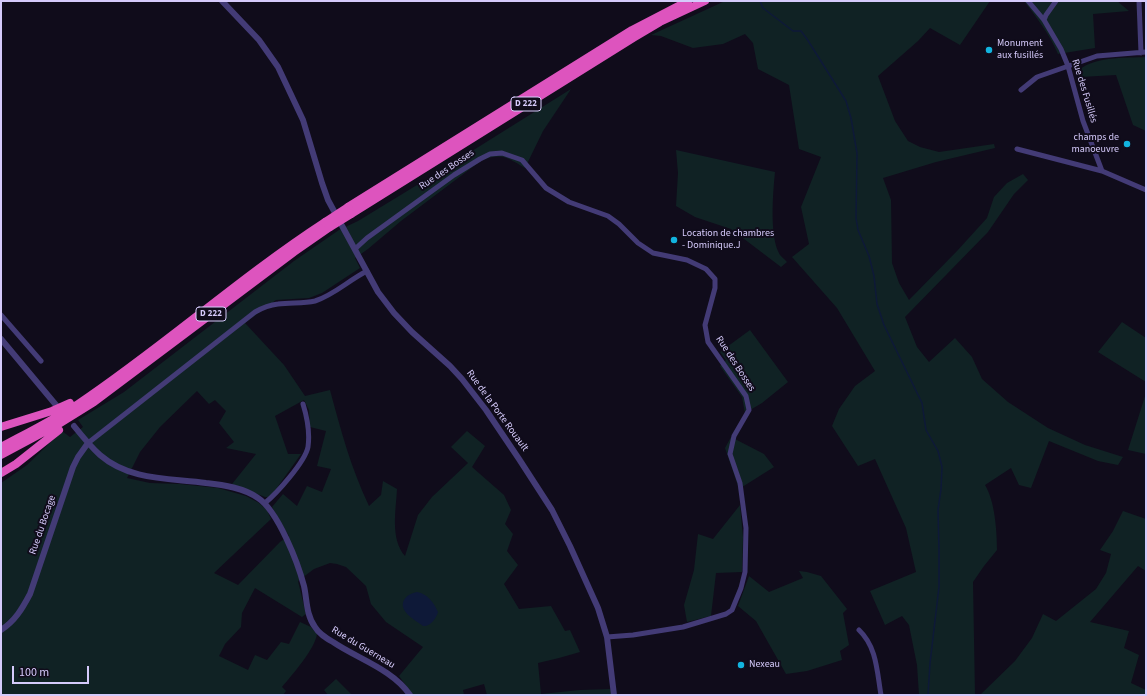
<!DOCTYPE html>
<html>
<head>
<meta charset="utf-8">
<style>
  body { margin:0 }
  #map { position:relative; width:1147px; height:696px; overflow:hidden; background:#100c1b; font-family:"Source Sans 3",sans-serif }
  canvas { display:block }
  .frame { position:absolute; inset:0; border:2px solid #d5cafb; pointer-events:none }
  .scale { position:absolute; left:12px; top:666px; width:77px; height:18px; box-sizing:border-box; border:2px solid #d5cafb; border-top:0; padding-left:5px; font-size:12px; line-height:14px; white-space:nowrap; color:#d5cafb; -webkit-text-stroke:3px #100c1b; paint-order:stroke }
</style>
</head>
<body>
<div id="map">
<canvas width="1147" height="696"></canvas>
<div class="frame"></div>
<div class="scale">100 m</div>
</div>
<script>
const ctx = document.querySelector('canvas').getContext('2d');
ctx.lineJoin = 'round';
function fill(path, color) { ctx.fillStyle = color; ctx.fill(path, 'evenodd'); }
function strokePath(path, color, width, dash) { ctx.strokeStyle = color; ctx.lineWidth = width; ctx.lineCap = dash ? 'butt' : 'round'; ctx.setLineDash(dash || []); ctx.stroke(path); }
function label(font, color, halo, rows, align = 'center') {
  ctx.font = font + ' "Source Sans 3",sans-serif'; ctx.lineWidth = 4; ctx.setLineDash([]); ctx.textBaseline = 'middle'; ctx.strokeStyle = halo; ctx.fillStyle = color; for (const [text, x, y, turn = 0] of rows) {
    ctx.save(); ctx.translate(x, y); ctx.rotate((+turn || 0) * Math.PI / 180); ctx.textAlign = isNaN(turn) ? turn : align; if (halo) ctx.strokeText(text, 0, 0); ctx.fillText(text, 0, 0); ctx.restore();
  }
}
fill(new Path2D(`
  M725,1H990L960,45L930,28L918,41L878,76L895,121L908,141L920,147L939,152L994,144L995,148L936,162L883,178L891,200L892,263L899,283L909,300L957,251L987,218L994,197L1007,183L1023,174L1028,180L1014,194L988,232L905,317L917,347L929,362L955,338L972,357L982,379L1008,402L1048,428L1085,445L1123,457L1118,465L1098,461L1049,441L1031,488L1019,485L1011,468L985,485C995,501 997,532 997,550L984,566L973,582L975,695H919L917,665L909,625L902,616L885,625L870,591L916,572L906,528L875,459L858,466L832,426L839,409L855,386L875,371L837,308L792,257L809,244L801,207L821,157L799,149L789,85L758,69L753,43L745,34L723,44L693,48L661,36L651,35Z
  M1024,1H1117L1129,11L1093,14L1095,48L1058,54C1050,35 1037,18 1024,1Z
  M1146,57V131L1133,125L1116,75L1081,77L1076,73C1091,56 1125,58 1146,57Z
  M571,89L543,131L525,168C506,157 503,153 482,160L401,221L368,249L355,258L360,268L322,293L309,298L276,300L245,323L284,365L305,396L330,390C341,431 351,468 369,506L381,495L383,481L397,489C396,510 390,539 405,556L418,515L432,497L468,463L451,447L467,431L485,446L472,467L504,495L511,510L505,524L513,534L507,551L518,565L504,584L519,609L551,606L565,631L570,630L580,652L559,658L538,663L541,694L580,690L612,689L613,695H487L484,684L463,690L464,695H413L399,676L423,647L386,622L371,604L366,586L346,567L337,564L330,563L314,569L298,581L306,614L302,617L255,588L242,613L241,627L225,644L219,656L248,670L255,655L267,660L281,642L289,644L300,622L311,627L317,634C315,649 292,675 282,687L286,691L283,695H1V483L27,465L62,431L70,437L83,427L78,420L124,392L294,261L339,230L358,221L440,171ZM197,391L209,404L215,400L226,411L219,423L234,442L226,448L256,454L232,484L265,497H269L274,492L301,454H288L275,416L304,400L309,410L310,427L326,431L317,466L331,469L322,492L307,486L297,506L283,494L272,507L289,536L280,542L238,585L214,573L271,519L267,510L259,503L246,496L218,488L180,484L150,483L127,478L140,452L160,427Z
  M676,150L775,172C773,193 769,237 780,255C782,257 785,260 787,262L781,267L731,229L695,217L676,206L678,173Z
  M1122,322L1146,338V382L1098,352Z
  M750,330L788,382L762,403L745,413L742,397L720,366L726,360L720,352Z
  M1146,393V454L1128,450Z
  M731,437L764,454L774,467L739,489L725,448Z
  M740,505L743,537L742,572L716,573L711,616L687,622L684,605L694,570L698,534L713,539Z
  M1123,511L1146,519V571L1138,566L1090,622L1129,631L1124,648L1139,655L1131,683L1146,690V695H980L1015,661L1032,638L1043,614L1056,621L1096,589L1106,573L1111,554L1100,550L1113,531Z
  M799,571L807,572L821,576L847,609L843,613L849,645L840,651L842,660L807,671L786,674L756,621L738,606L749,576L769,592L803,578Z
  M336,679L352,695H328L324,690Z`), '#102224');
fill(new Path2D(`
  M417,592C428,594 434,603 438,612C436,619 430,627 423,626C415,620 398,611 404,600C407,595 412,593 417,592Z`), '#0e1938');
strokePath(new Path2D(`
  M760,1L763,8L793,31H801L807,39L846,101L851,118L857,153L856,218L858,230L869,256L874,276L877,304L884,325L922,403L926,430L938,451L942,467L941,489L938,510L939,550V587L930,663L928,695`), '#0e1938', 1.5);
strokePath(new Path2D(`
  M1028,1L1044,20L1061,49L1068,66L1083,121L1102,171L1146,190
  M1139,1L1141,53
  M1044,20L1046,15L1056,1
  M1021,90L1037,77L1097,56L1146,52
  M1017,149L1102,171
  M355,249L367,238L454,175L480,159L490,154L502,153L522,160L546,188L569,202L608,216L619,224L638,243L653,253L687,260L706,269L715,279V288L705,325L708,342L746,396L749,410L734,436L730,454L740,483L746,528L745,572L741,588L732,610L726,614L683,627L633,635L607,637
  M1,315L41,361
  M88,443L255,312C262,308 269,305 278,304C290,302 303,304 315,301C334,295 349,280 367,271
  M265,503C277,493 305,462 308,447C310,433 307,417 303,404
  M859,630C877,647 877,672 881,695`), '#433b76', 5);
strokePath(new Path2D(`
  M222,1L259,40L278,67L303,120L322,183L328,200L378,292L394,313L412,332L450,366L462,379L486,410L519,459L552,510L570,546L598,608L607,637L614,695
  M1,339L56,405
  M74,426C82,436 90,446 100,455C130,481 170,478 206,483C224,485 244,488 258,498C278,511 298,563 304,586C307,599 306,615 315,627C319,634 326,638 333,642C358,659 392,669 410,695
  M1,630C15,621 22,609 30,594L73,467L78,457L88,443`), '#433b76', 6);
strokePath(new Path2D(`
  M348,207L632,30L688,1
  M351,214L633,38L660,22L705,1
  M1,427L52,411L70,403
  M1,447C27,433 53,420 78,404C163,347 239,278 325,222
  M1,455L57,425L94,402L294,252L330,227
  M1,473L16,464L59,430`), '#dd54be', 8);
strokePath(new Path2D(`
  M325,222L348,207
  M330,227L351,214`), '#dd54be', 8);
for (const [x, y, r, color] of [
  [989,50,4,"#12b4df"],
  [1127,144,4,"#12b4df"],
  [674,240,4,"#12b4df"],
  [741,665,4,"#12b4df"]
]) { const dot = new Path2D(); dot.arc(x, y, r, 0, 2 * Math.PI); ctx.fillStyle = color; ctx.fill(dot); strokePath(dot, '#100c1b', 1.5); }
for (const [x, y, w] of [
  [526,104,30],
  [211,314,30]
]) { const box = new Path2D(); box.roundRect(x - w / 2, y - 7, w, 14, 3); ctx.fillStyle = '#100c1b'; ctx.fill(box); strokePath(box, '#d5cafb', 1); }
label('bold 9px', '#d5cafb', null, [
  ["D 222",526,104],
  ["D 222",211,314]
]);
label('10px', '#d5cafb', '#100c1b', [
  ["Monument",997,44],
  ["aux fusillés",997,56],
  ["champs de",1119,138,"right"],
  ["manoeuvre",1119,150,"right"],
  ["Location de chambres",682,234],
  ["- Dominique.J",682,246],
  ["Nexeau",749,665]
], 'left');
label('10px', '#d5cafb', '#100c1b', [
  ["Rue des Fusillés",1084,91,73],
  ["Rue des Bosses",447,170,-34],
  ["Rue des Bosses",735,364,57],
  ["Rue de la Porte Rouault",497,411,54],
  ["Rue du Bocage",43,525,-71],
  ["Rue du Guerneau",363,648,31]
]);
</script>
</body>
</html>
